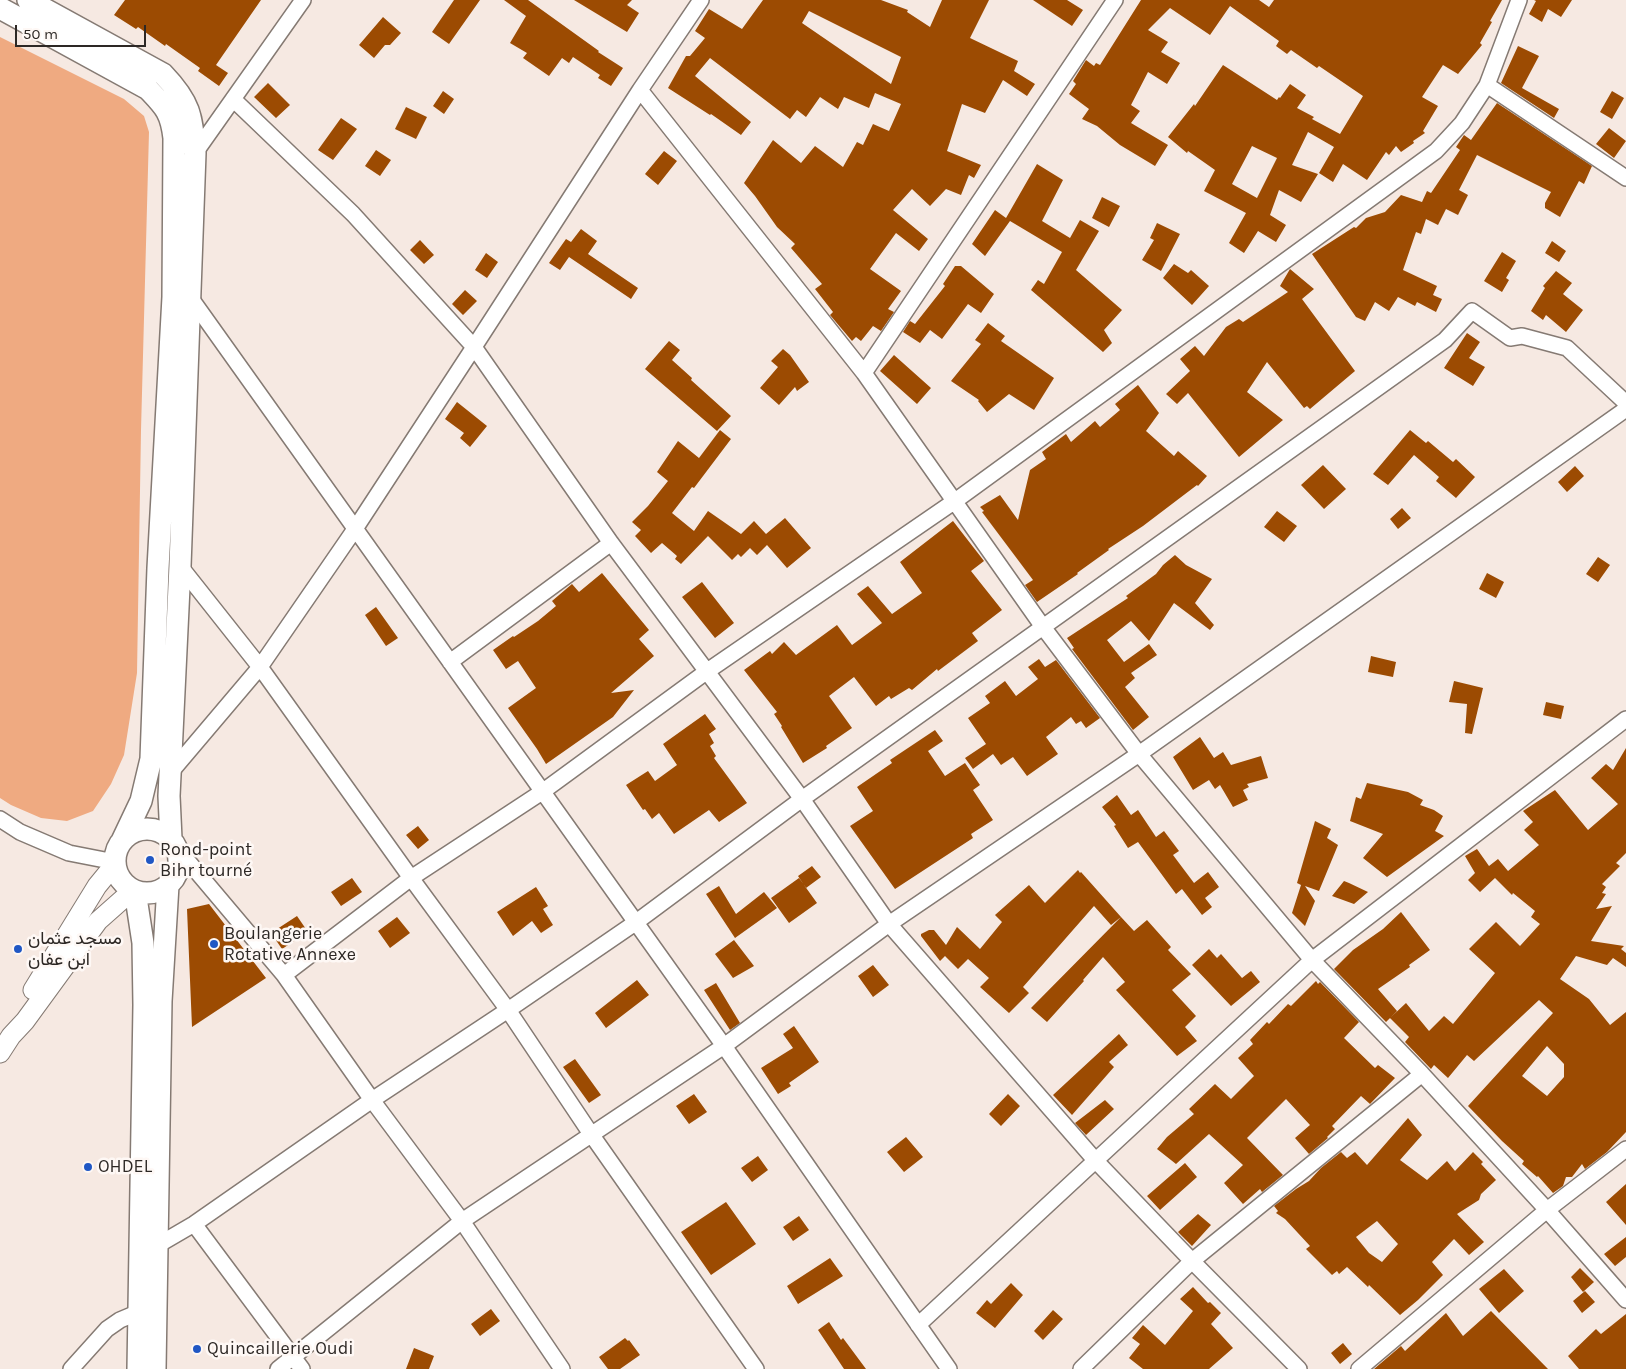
<!DOCTYPE html>
<html>
<head>
<meta charset="utf-8">
<style>
  body { margin:0 }
  #map { position:relative; width:1626px; height:1369px; overflow:hidden; background:#f6e9e2; font-family:Karla,sans-serif }
  canvas { display:block }
  .scale { position:absolute; left:15px; top:25px; width:131px; height:22px; box-sizing:border-box; border:2px solid #2d2825; border-top:0; padding-left:6px; font-size:15px; line-height:18px; white-space:nowrap; color:#2d2825; -webkit-text-stroke:4px #fef8f5; paint-order:stroke }
</style>
</head>
<body>
<div id="map">
<canvas width="1626" height="1369"></canvas>
<div class="scale">50 m</div>
</div>
<script>
const ctx = document.querySelector('canvas').getContext('2d');
ctx.lineJoin = 'round';
function fill(path, color) { ctx.fillStyle = color; ctx.fill(path, 'evenodd'); }
function strokePath(path, color, width, dash) { ctx.strokeStyle = color; ctx.lineWidth = width; ctx.lineCap = dash ? 'butt' : 'round'; ctx.setLineDash(dash || []); ctx.stroke(path); }
function label(font, color, halo, rows, align = 'center') {
  ctx.font = font + ' Karla,Vazirmatn,sans-serif'; ctx.lineWidth = 5; ctx.setLineDash([]); ctx.textBaseline = 'middle'; ctx.strokeStyle = halo; ctx.fillStyle = color; for (const [text, x, y, turn = 0] of rows) {
    ctx.save(); ctx.translate(x, y); ctx.rotate((+turn || 0) * Math.PI / 180); ctx.textAlign = isNaN(turn) ? turn : align; if (halo) ctx.strokeText(text, 0, 0); ctx.fillText(text, 0, 0); ctx.restore();
  }
}
fill(new Path2D(`
  M0,37L124,99L144,116L149,132L141,430L137,673L124,755L111,784L93,811L67,821L41,818L11,805L0,798Z`), '#efaa81');
fill(new Path2D(`
  M125,0H261L216,65L228,73L219,86L198,71L200,68L166,44L165,46L138,27L136,29L114,15Z
  M454,0H480L449,44L432,32Z
  M504,0H528L599,51L598,52L623,68L611,86L598,78L600,75L573,57L569,63L562,58L549,76L523,58L527,53L510,43L526,16Z
  M574,0H632L627,5L639,13L627,32Z
  M763,0H881L908,10L907,12L930,27L942,0H989L970,38L1018,61L1014,71L1035,84L1027,96L1003,80L985,113L962,104L947,151L981,165L974,178L969,175L961,195L946,189L930,206L912,189L893,210L928,239L919,251L896,233L870,269L901,291L888,309L894,312L881,331L873,326L861,341L856,337L852,341L830,315L833,312L815,289L822,284L791,248L795,244L777,227L755,196L744,183L773,140L801,163L815,146L843,167L857,142L863,145L873,124L889,131L901,104L875,93L869,108L844,97L838,109L820,97L806,117L797,110L790,119L710,58L695,76L751,122L741,135L711,114L710,115L668,88L686,56H690L705,38L695,31L709,9L742,29ZM809,11L901,57L891,84L802,23Z
  M1033,0H1067L1083,10L1072,26Z
  M1141,0H1259L1269,7L1274,0H1502L1490,21L1492,22L1480,43L1482,45L1458,74L1443,65L1422,97L1438,106L1423,131L1425,133L1413,141L1414,143L1401,152L1396,146L1389,155L1386,152L1367,180L1343,164L1333,182L1319,173L1334,147L1308,132L1292,165L1318,174L1301,202L1279,190L1270,215L1286,225L1276,242L1258,231L1244,253L1229,243L1246,213L1204,191L1215,170L1188,151L1187,153L1168,137L1194,104L1195,106L1223,65L1277,100L1279,97L1280,98L1290,84L1306,95L1297,108L1314,117L1312,119L1340,134L1363,96L1319,66L1317,68L1291,50L1287,54L1276,46L1279,41L1230,6L1210,35L1170,8L1148,30L1168,42L1161,52L1180,63L1167,84L1148,72L1131,105L1140,111L1131,123L1168,145L1155,166L1120,145L1097,126L1082,119L1089,109L1069,94L1076,84L1073,81L1086,60L1094,66L1096,63L1100,65ZM1252,146L1277,158L1257,198L1232,184Z
  M1534,0H1572L1561,17L1548,9L1542,22L1529,14L1536,1Z
  M383,17L401,33L390,45H385L374,58L359,45Z
  M1518,46L1539,56L1522,88L1559,109L1554,118L1501,83Z
  M268,83L290,105L276,118L254,97Z
  M443,91L454,99L444,114L433,106Z
  M1612,91L1624,98L1612,119L1600,112Z
  M1497,103L1592,166L1584,184L1579,181L1560,217L1545,208V203L1551,192L1477,155L1459,190L1468,195L1458,215L1446,209L1438,225L1426,219L1421,234L1416,232L1403,270L1437,286L1433,295L1442,299L1436,312L1417,302L1415,306L1398,297L1389,311L1375,302L1365,321L1356,317L1312,254L1354,227L1356,228L1366,218L1385,212L1401,195L1422,202L1427,191L1431,193L1460,150L1456,147L1464,135L1471,140Z
  M406,107L427,117L416,139L395,129Z
  M341,118L357,129L333,160L318,150Z
  M1609,128L1626,141L1614,158L1596,144Z
  M376,150L391,160L380,176L365,166Z
  M664,151L677,161L658,185L645,174Z
  M1037,164L1063,180L1042,221L1070,238L1080,220L1099,231L1076,270L1122,310L1104,330L1112,343L1103,352L1031,290L1038,280L1044,284L1062,252L1010,221L985,256L972,244L995,210L1006,218Z
  M1102,197L1120,206L1109,227L1092,218Z
  M1157,223L1180,234L1161,271L1142,260L1154,240L1150,238Z
  M581,229L597,241L588,254L638,288L631,299L569,257L560,270L549,263L566,239L571,242Z
  M420,240L434,255L424,264L410,250Z
  M1552,241L1566,251L1559,262L1545,253Z
  M1502,252L1516,261L1506,278L1509,280L1502,292L1484,281Z
  M486,253L498,262L487,278L475,270Z
  M1174,264L1188,273L1191,270L1209,286L1192,305L1163,278Z
  M955,266H961L994,294L981,313L968,304L942,339L930,330L920,343L903,332L910,321L915,324L945,286L943,284Z
  M1290,269L1314,289L1302,299L1355,371L1310,409L1307,406L1304,408L1267,362L1247,392L1283,420L1239,457L1188,393L1177,404L1166,394L1190,371L1180,359L1195,346L1204,356L1226,327L1239,319L1243,322L1288,292L1280,286Z
  M1556,271L1572,283L1563,294L1583,310L1566,332L1546,315L1543,320L1531,311L1545,288L1543,286Z
  M465,290L477,301L463,315L452,304Z
  M988,323L1005,336L1001,341L1054,378L1034,410L1009,394L987,412L978,401L979,400L951,381L981,344L975,340Z
  M1467,333L1480,342L1469,358L1485,367L1473,386L1444,368Z
  M669,341L680,350L672,360L692,378L691,380L731,416L717,431L645,369Z
  M783,349L790,355L809,382L797,391L795,387L779,405L760,388L778,367L771,361Z
  M894,355L931,388L917,404L880,371Z
  M1138,385L1159,413L1146,431L1174,456L1178,451L1207,476L1198,486L1197,485L1143,526L1108,549L1109,550L1077,573L1078,574L1037,602L1025,585L1033,580L982,512L984,511L980,507L1000,495L1018,520L1030,470L1046,459L1042,452L1066,434L1071,442L1095,421L1100,427L1120,410L1115,404Z
  M457,402L487,426L470,447L460,438L464,433L445,419Z
  M720,430L731,439L694,488L692,487L672,513L694,531L708,511L741,534L754,521L766,534L785,518L811,548L787,568L767,545L757,555L750,548L741,557L738,554L732,560L708,536L681,564L675,559L677,556L662,543L651,553L635,536L641,530L632,522L648,506L668,481L657,472L678,441L699,458Z
  M1410,430L1426,443L1428,441L1453,462L1456,459L1475,477L1456,498L1436,481L1439,477L1414,455L1388,485L1373,474Z
  M1323,465L1346,489L1324,509L1301,485Z
  M1575,466L1584,476L1567,492L1558,482Z
  M1402,508L1411,518L1398,529L1390,519Z
  M1277,511L1297,526L1284,542L1264,527Z
  M953,521L984,561L971,571L1002,610L972,633L978,641L938,671L937,669L912,690L909,688L891,699L889,696L876,706L854,677L829,696L852,728L826,746L827,748L803,763L781,727L782,726L774,714L777,712L744,670L770,651L772,654L784,642L796,655L837,625L852,645L882,623L857,594L868,586L892,614L922,593L900,562Z
  M1175,555L1186,565L1212,579L1195,603L1214,625L1210,630L1174,603L1149,641L1131,621L1107,640L1124,662L1149,644L1157,655L1131,673L1135,678L1125,687L1149,717L1133,730L1072,649L1074,648L1067,638L1128,598L1126,596L1156,574L1163,565Z
  M1598,557L1610,565L1598,582L1586,574Z
  M602,573L649,630L639,639L654,656L611,693L634,690L613,717L546,764L537,749L508,708L536,688L518,661L506,669L493,650L513,636L514,637L538,621L556,606L552,601L572,584L579,592Z
  M1487,573L1504,582L1496,598L1479,589Z
  M702,582L734,623L715,638L682,597Z
  M376,607L398,638L386,646L365,615Z
  M1371,656L1396,662L1393,677L1368,672Z
  M1039,659L1045,667L1056,660L1100,718L1086,728L1081,721L1076,724L1071,717L1046,737L1058,754L1027,776L1013,757L1001,765L993,754L973,769L965,758L986,744L968,718L990,703L985,696L1005,681L1016,696L1038,679L1028,667Z
  M1454,681L1483,688L1472,734L1465,733L1467,704L1449,702Z
  M1546,702L1564,706L1561,719L1543,715Z
  M705,714L716,729L709,734L714,743L710,746L716,756L714,758L747,803L719,822L709,810L674,834L659,813L652,819L645,809L643,810L626,785L648,771L655,781L677,765L663,744Z
  M935,730L943,741L928,751L945,776L965,763L980,785L973,790L993,820L971,834L973,838L895,889L850,826L873,811L857,787L892,763L890,760Z
  M1200,737L1214,758L1223,752L1231,765L1261,756L1268,778L1247,784L1249,787L1243,790L1248,800L1233,807L1220,785L1215,789L1209,780L1193,790L1173,757Z
  M1626,748V853L1616,863L1620,866L1602,884L1606,887L1602,893L1606,894L1596,909L1612,906L1591,941L1624,946L1621,949L1626,953V967L1613,958L1607,965L1576,956L1560,979L1589,999L1610,1025L1626,1012V1132L1607,1152L1585,1169L1582,1164L1572,1177H1566L1563,1186L1553,1193L1538,1176L1537,1177L1522,1164L1524,1161L1502,1141L1468,1106L1553,1013L1539,1000L1474,1061L1467,1055L1448,1078L1434,1065L1431,1069L1405,1042L1409,1037L1390,1018L1406,1003L1429,1031L1444,1016L1453,1024L1495,973L1469,949L1496,922L1520,946L1540,924L1531,917L1535,911L1513,893L1512,895L1495,878L1480,892L1468,880L1475,873L1465,856L1477,849L1489,866L1498,859L1508,871L1539,845L1524,830L1533,822L1523,811L1555,790L1588,830L1618,804L1591,778L1606,764L1613,770ZM1547,1046L1564,1064V1077L1547,1096L1522,1076Z
  M1367,783L1408,792L1423,800L1420,805L1434,810L1443,816L1435,831L1444,836L1387,877L1363,858L1383,834L1350,821L1356,797L1361,799Z
  M1117,795L1131,815L1138,810L1156,837L1164,831L1179,851L1173,855L1194,883L1208,872L1219,887L1205,898L1212,907L1202,915L1182,889L1176,894L1138,842L1128,848L1114,826L1116,825L1102,807Z
  M1315,821L1331,829L1327,838L1338,845L1319,891L1305,886L1315,901L1305,926L1292,913L1301,885L1297,883Z
  M418,826L429,840L418,849L406,835Z
  M812,866L821,877L806,888L798,876Z
  M1078,870L1080,873L1081,872L1121,917L1111,925L1094,906L1023,987L1029,993L1009,1013L980,987L989,978L968,959L958,969L945,956L940,961L921,936V934L929,930H934L946,945L957,927L980,949L1002,922L995,915L1029,885L1045,903Z
  M352,878L362,892L341,906L331,892Z
  M799,878L817,903L789,923L771,898Z
  M1344,881L1349,883L1368,892L1354,904L1332,896Z
  M719,886L736,914L764,892L777,908L735,938L706,894Z
  M536,887L548,906L543,909L553,925L541,933L532,921L513,936L497,912Z
  M209,904L266,978L192,1027L187,909Z
  M1401,912L1430,950L1409,965L1410,967L1378,989L1397,1011L1386,1022L1334,969L1353,950L1383,929Z
  M297,916L308,932L282,949L271,933Z
  M397,917L410,933L390,948L378,931Z
  M1121,917L1134,931L1147,920L1171,947L1168,950L1191,974L1172,990L1196,1016L1185,1027L1197,1041L1177,1056L1116,990L1125,982L1103,957L1083,980L1084,981L1047,1022L1031,1008Z
  M734,940L754,966L733,978L715,954Z
  M1209,949L1217,958L1221,954L1242,978L1251,971L1260,982L1231,1006L1192,965Z
  M873,965L889,985L873,997L858,976Z
  M637,980L649,995L606,1028L595,1013Z
  M1316,981L1318,984L1320,982L1359,1022L1344,1038L1375,1068L1378,1065L1395,1078L1370,1104L1361,1096L1332,1126L1335,1129L1327,1137L1328,1138L1309,1154L1295,1138L1310,1125L1286,1099L1247,1138L1283,1175L1262,1192L1260,1189L1243,1204L1224,1183L1243,1165L1209,1134L1176,1164L1157,1149L1167,1137L1194,1114L1189,1109L1215,1084L1231,1099L1254,1076L1238,1058L1253,1044L1250,1040L1267,1022L1269,1024L1288,1004L1291,1006Z
  M716,983L740,1023L730,1030L704,990Z
  M794,1026L819,1062L789,1083L791,1086L778,1094L761,1068L793,1048L783,1034Z
  M1119,1034L1128,1045L1109,1062L1114,1067L1072,1115L1053,1095Z
  M575,1059L601,1095L589,1103L563,1067Z
  M694,1094L707,1112L689,1124L676,1106Z
  M1008,1094L1020,1106L1001,1126L989,1114Z
  M1105,1100L1114,1109L1086,1135L1075,1123Z
  M1408,1118L1422,1135L1400,1160L1427,1180L1447,1161L1455,1171L1473,1152L1483,1162L1481,1164L1496,1180L1481,1194L1479,1200L1457,1214L1484,1242L1469,1255L1454,1239L1432,1262L1443,1275L1418,1300L1400,1315L1369,1285L1368,1287L1347,1267L1339,1274L1337,1271L1332,1275L1306,1249L1310,1246L1285,1219L1276,1213L1278,1211L1274,1206L1296,1189L1309,1181L1321,1168L1341,1152L1347,1158L1355,1152L1367,1165ZM1377,1221L1398,1244L1382,1262L1369,1253L1356,1237Z
  M906,1137L923,1157L904,1172L887,1152Z
  M758,1156L768,1170L752,1182L741,1168Z
  M1185,1163L1197,1177L1160,1210L1147,1196Z
  M1626,1184V1225L1606,1202Z
  M726,1202L756,1244L711,1275L681,1232Z
  M1198,1214L1211,1225L1192,1246L1178,1232Z
  M799,1216L809,1230L793,1241L783,1227Z
  M1626,1237V1257L1615,1266L1604,1254Z
  M830,1258L843,1276L798,1304L787,1286Z
  M1580,1268L1594,1282L1583,1292L1571,1277Z
  M1504,1269L1524,1291L1499,1313L1479,1289Z
  M1011,1283L1023,1295L995,1328L976,1313L987,1300L991,1304Z
  M1193,1287L1208,1303L1210,1302L1221,1313L1211,1324L1233,1348L1209,1369H1143L1129,1358L1140,1344L1132,1338L1143,1325L1165,1345L1193,1311L1180,1299Z
  M1585,1291L1595,1302L1582,1313L1573,1301Z
  M491,1309L500,1321L480,1336L471,1324Z
  M1053,1310L1063,1319L1043,1340L1034,1331Z
  M1491,1311L1548,1369H1374L1401,1346L1405,1351L1446,1313L1463,1336Z
  M1626,1314V1369H1579L1568,1356L1596,1329L1601,1334Z
  M829,1322L841,1340L843,1338L866,1369H844L818,1330Z
  M625,1338L628,1341L629,1340L640,1355L620,1369H608L599,1357Z
  M1343,1343L1352,1354L1340,1364L1331,1353Z
  M414,1348L434,1356L429,1369H406Z`), '#9c4b02');
const minor = new Path2D(`
  M1487,85L1626,178
  M640,90L864,373L1043,627L1139,754L1312,960L1422,1074L1547,1210L1626,1300
  M233,99L353,214L474,347L611,543L802,799L889,924L1095,1160L1192,1261L1299,1369
  M195,153L303,0
  M190,297L724,1046L949,1369
  M864,373L1115,0
  M180,566L260,667L411,878L508,1010L591,1134L756,1369
  M450,662L611,543
  M171,772L260,667L355,529L474,347L640,90L701,0
  M0,819L20,832L69,853L115,862
  M176,847L284,975L372,1100L462,1221L562,1369
  M284,975L411,878L542,792L706,672L955,501L1436,151L1462,123L1487,85L1519,0
  M194,1224L302,1369
  M158,1245L194,1224L372,1100L508,1010L635,923L802,799L1445,340L1472,311L1510,338L1522,336L1567,348L1626,403
  M918,1325L1312,960L1626,719
  M71,1369L107,1329L120,1320L139,1312
  M278,1369L462,1221L724,1046L889,924L1139,754L1626,409
  M1081,1369L1192,1261L1422,1074
  M1359,1369L1547,1210L1626,1149`);
const tertiary = new Path2D(`
  M33,990L97,886L115,864
  M0,1053L11,1036L25,1021L98,921L133,890`);
const secondary = new Path2D(`
  M28,0L163,74C190,102 192,116 195,153L180,566L169,796L171,839
  M0,8L148,89C165,107 171,112 174,138L173,297L158,568L151,759L141,801L122,841
  M115 861a32 32 0 1 1 64 0a32 32 0 1 1-64 0Z
  M135,891L143,943L144,1005L138,1369
  M155,1369L161,1001L168,885`);
strokePath(minor, '#857a73', 18);
strokePath(tertiary, '#857a73', 21);
strokePath(secondary, '#857a73', 24);
strokePath(minor, '#fff', 15);
strokePath(tertiary, '#fff', 19);
strokePath(secondary, '#fff', 21);
for (const [x, y, r, color] of [
  [150,860,5,"#2057c4"],
  [214,944,5,"#2057c4"],
  [18,949,5,"#2057c4"],
  [88,1167,5,"#2057c4"],
  [197,1349,5,"#2057c4"]
]) { const dot = new Path2D(); dot.arc(x, y, r, 0, 2 * Math.PI); ctx.fillStyle = color; ctx.fill(dot); strokePath(dot, '#fef8f5', 2); }
label('18px', '#2d2825', '#fef8f5', [
  ["Rond-point",160,850],
  ["Bihr tourné",160,871],
  ["Boulangerie",224,934],
  ["Rotative Annexe",224,955],
  ["مسجد عثمان",28,939],
  ["ابن عفان",28,960],
  ["OHDEL",98,1167],
  ["Quincaillerie Oudi",207,1349]
], 'left');
</script>
</body>
</html>
